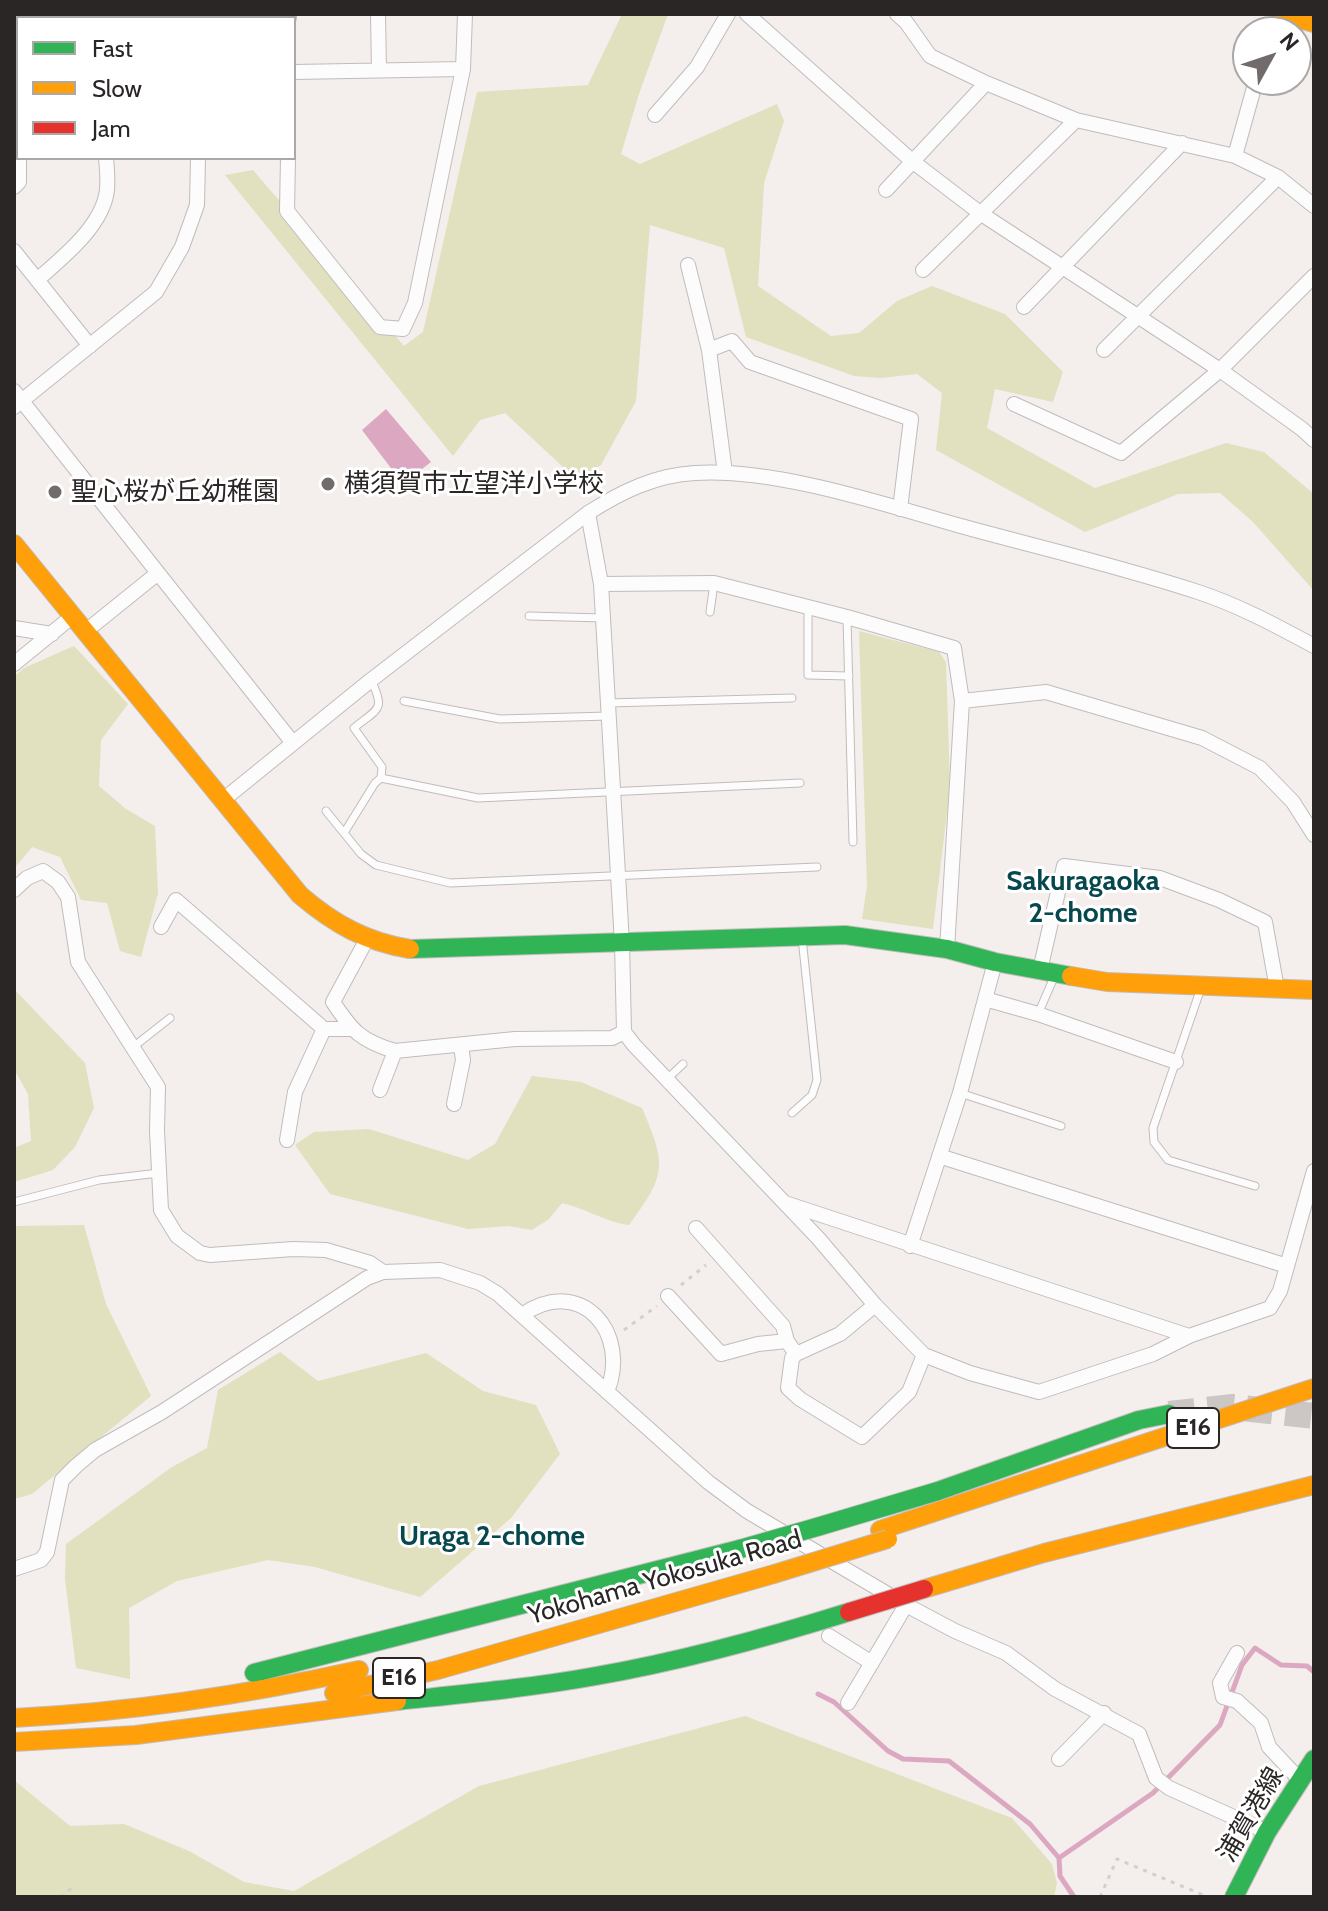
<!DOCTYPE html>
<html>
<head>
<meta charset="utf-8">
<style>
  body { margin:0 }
  #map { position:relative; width:1328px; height:1911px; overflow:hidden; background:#f4eeec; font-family:Cabin,sans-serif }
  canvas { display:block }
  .frame { position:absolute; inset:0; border:16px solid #2a2625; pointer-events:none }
  .legend { position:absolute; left:16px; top:16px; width:280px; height:144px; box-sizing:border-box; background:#fff; border:2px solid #aaa8a8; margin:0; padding:10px 14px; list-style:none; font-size:24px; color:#2a2625 }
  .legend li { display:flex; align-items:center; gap:16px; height:40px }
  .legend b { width:40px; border:2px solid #aaa8a8 }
  .north { position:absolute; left:1232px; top:16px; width:80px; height:80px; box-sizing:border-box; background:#fff; border:2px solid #aaa8a8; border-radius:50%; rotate:50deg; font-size:22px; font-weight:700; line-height:32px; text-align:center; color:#2a2625 }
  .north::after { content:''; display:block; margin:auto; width:28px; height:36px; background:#716c6b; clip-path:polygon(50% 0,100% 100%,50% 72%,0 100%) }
</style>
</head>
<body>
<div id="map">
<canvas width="1328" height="1911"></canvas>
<div class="frame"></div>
<ul class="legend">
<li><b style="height:10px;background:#30b455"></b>Fast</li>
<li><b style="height:10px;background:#ff9f0a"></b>Slow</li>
<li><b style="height:10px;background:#e5322d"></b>Jam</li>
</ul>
<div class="north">N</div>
</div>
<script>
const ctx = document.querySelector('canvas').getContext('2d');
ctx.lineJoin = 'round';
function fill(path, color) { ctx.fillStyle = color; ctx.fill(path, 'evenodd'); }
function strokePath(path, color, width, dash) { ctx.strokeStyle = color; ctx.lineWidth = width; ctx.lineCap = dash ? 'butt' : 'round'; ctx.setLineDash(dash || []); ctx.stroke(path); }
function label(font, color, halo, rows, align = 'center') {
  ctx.font = font + ' Cabin,"Noto Sans JP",sans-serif'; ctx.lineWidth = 6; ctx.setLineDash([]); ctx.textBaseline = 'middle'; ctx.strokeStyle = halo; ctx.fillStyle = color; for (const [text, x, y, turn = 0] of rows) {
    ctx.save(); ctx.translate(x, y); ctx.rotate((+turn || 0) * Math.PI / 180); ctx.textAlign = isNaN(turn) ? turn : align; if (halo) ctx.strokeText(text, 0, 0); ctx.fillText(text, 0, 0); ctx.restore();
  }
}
fill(new Path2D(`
  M622,14H668L639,94L621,154L640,164L777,104L784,121L764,183L758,286L831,336L859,333L897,301L932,286L1005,314L1063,372L1053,402L995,389L987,428L1095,488L1226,443L1264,452L1314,494V591L1253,522L1220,493L1178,494L1085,532L936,450L942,393L917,374L881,378L854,376L746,337L724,248L650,225L636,401L601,465L577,480L505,413L480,420L453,456L225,175L253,170L404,346L423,332L477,92L588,85Z
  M859,631L939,652L946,662L950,787L933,929L862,919L867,886Z
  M74,646L128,704L101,740L99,786L126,809L155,826L158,893L141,957L120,951L107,903L81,900L60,857L32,847L14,869V677L24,668Z
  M14,989L85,1063L94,1108L75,1147L53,1170L14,1182V1148L31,1141L28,1094L14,1069Z
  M532,1076L581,1082L642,1108C667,1166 666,1175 629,1225C602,1221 588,1209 562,1203L549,1219L532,1230L508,1226L468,1229L330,1194L295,1145L314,1132L369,1129L468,1160L495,1144Z
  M84,1225L106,1304L151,1396L32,1494L14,1499V1226Z
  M280,1352L318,1381L426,1353L483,1391L536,1405L560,1454L511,1518L420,1597L315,1567L268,1560L177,1581L129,1608L130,1679L76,1668L65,1579L66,1544L172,1467L207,1448L218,1390Z
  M745,1716L1012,1818L1052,1864L1057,1883L1054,1897H14V1780L70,1826L124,1824L189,1851L244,1882L294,1891L479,1786Z`), '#e1e0bf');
fill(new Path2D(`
  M386,409L431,462L403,484L362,430Z`), '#dca8c1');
strokePath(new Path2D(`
  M818,1694L834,1702L888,1751L903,1759L949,1761L1030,1824L1059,1858L1060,1876L1074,1897
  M1059,1858L1153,1793L1220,1725L1242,1665L1255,1648L1281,1665L1307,1666L1314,1672`), '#dca8c1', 5);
strokePath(new Path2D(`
  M1169,1414L1233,1407L1314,1416`), '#ccc6c4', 26, [26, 13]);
const lane = new Path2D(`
  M808,606V675L849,676
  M710,612L714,583
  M529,616L603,618
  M847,617L853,842
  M371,680C386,711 378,708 354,728L382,767L381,778
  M404,701L500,719L609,716
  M608,703L792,698
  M326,811L361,854L376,865L450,883L817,867
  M344,833L375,783L381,778L478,798L800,783
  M1201,988L1153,1128L1154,1142L1168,1160L1255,1186
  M1038,1014L1055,975
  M132,1048L170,1018
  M667,1079L683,1064
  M960,1093L1061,1126
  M792,1113L812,1095L817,1080L802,938
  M14,1202L99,1180L159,1173`);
const street = new Path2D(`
  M16,14L18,64
  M103,14V18
  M194,14V18
  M289,14V18
  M378,14L379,70
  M747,14L912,161L980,213L1220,370L1302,429L1314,440
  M897,14L906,22L930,56L986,83L1076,120L1235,156L1278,177L1314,206
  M294,72L463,69
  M14,80H18
  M655,115L697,67L728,14
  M1235,156L1255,84
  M288,158L287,211L380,327L403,329L415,303L463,69L465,14
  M14,187L19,182V158
  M886,190L986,83
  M14,251L90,346
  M688,265L709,350L725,473
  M923,270L1076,120
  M37,280C62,258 103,226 107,190C108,180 107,168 106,158
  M1024,307L1182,143
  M709,350L732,341L750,362L911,419L900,509
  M1104,350L1278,177
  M14,391L158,573L86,631
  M1014,404L1121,453L1220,370L1314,276
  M14,407L156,292L182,247L197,205L198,158
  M588,513L601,584L622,943L624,1032L634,1045L818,1238L875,1305L924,1355L970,1373L1039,1392L1153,1354L1189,1336L1270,1308L1280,1291L1314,1171
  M158,573L293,743
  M601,584L714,583L847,617L954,648L962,701L947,949
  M14,628L52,634
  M14,664L74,615
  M962,701L1046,692L1202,738L1260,768L1293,802L1314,835
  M223,800L371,680L588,513C621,492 655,475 695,473C774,468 880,503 957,525C1037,547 1119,566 1198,592C1238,605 1277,626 1314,646
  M14,890L27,878L43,871L58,882L68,897L78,962L158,1087L157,1131L161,1210L177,1236L200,1253L210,1255L293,1249L326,1250L370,1263L383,1272L440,1270L480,1283L498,1294L708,1482L747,1511L906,1605L955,1631L1006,1653L1055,1689L1139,1734L1156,1778L1169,1788L1267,1832
  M161,927L176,900L324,1029H351
  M367,939L333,1002C352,1031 361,1041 395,1051L515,1039L612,1038L624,1032
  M1040,970L1064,866L1160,878L1219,900L1265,922L1277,989
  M985,999L1038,1014L1176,1062
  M380,1090L395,1051
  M454,1104L463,1060L461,1046
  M287,1140L295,1092L324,1029
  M939,1156L1287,1266
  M785,1203L1189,1336
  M696,1228L783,1326L787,1341L796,1354
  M910,1246L960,1093L995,962
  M668,1296L721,1354L758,1344L787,1341
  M875,1305L840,1334L796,1354L792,1358L788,1388L800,1399L862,1437L909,1392L924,1355
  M522,1315C581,1274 631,1333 607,1392
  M14,1569L41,1560L47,1552L62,1480L76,1466L95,1450L162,1412L367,1278L383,1272
  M829,1636L872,1663
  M1237,1653L1220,1683L1223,1697L1237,1701L1261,1723L1269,1747L1300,1780
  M848,1703L906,1605
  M1059,1759L1104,1713`);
const fast = new Path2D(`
  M410,949L845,935L947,949L995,962L1071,976
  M817,1527L938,1491L1139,1420L1169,1414
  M254,1673L740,1549
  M397,1701C463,1694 530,1688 596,1676C682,1661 766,1638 849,1612
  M1234,1897L1267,1832L1314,1759`);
const slow = new Path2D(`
  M1281,14L1314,23
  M14,544L300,895C334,924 366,942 410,949
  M1071,976L1107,982L1314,990
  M880,1530L1314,1388
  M924,1589L1044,1553L1314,1485
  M334,1693L438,1670L774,1574
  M14,1718C131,1712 245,1695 359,1670
  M14,1742L136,1735L397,1701`);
strokePath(lane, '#c1bcbb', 9);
strokePath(street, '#c1bcbb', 16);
strokePath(fast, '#c1bcbb', 20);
strokePath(slow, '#c1bcbb', 20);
strokePath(new Path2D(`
  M681,1285L706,1265
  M624,1330L657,1306
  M60,1897L72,1888
  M1100,1897L1117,1859L1208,1897`), '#d1cfcf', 3, [4, 6]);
strokePath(lane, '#fdfcfc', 7);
strokePath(street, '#fdfcfc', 14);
strokePath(fast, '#30b455', 18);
strokePath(slow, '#ff9f0a', 18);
const fastBridge = new Path2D(`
  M740,1549L817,1527`);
const slowBridge = new Path2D(`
  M774,1574L888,1539`);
const jamBridge = new Path2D(`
  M849,1612L924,1589`);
strokePath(fastBridge, '#c1bcbb', 20, []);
strokePath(slowBridge, '#c1bcbb', 20, []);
strokePath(jamBridge, '#c1bcbb', 20, []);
strokePath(fastBridge, '#30b455', 18);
strokePath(slowBridge, '#ff9f0a', 18);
strokePath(jamBridge, '#e5322d', 18);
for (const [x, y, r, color] of [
  [328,484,8,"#716c6b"],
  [55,492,8,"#716c6b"]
]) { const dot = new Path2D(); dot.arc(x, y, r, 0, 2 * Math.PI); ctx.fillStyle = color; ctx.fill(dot); strokePath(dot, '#fff', 3); }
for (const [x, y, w] of [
  [1193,1428,52],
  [399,1678,52]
]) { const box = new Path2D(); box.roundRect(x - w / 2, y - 20, w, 40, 6); ctx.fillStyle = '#fff'; ctx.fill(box); strokePath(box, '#2a2625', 2); }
label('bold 24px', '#2a2625', null, [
  ["E16",1193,1428],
  ["E16",399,1678]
]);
label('26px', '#2a2625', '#fff', [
  ["横須賀市立望洋小学校",344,484],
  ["聖心桜が丘幼稚園",71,492]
], 'left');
label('26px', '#2a2625', '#fff', [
  ["Yokohama Yokosuka Road",665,1578,-16],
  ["浦賀港線",1251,1815,-60]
]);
label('bold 28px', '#06484d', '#fff', [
  ["Sakuragaoka",1083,882],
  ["2-chome",1083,914],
  ["Uraga 2-chome",492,1537]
]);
</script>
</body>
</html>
